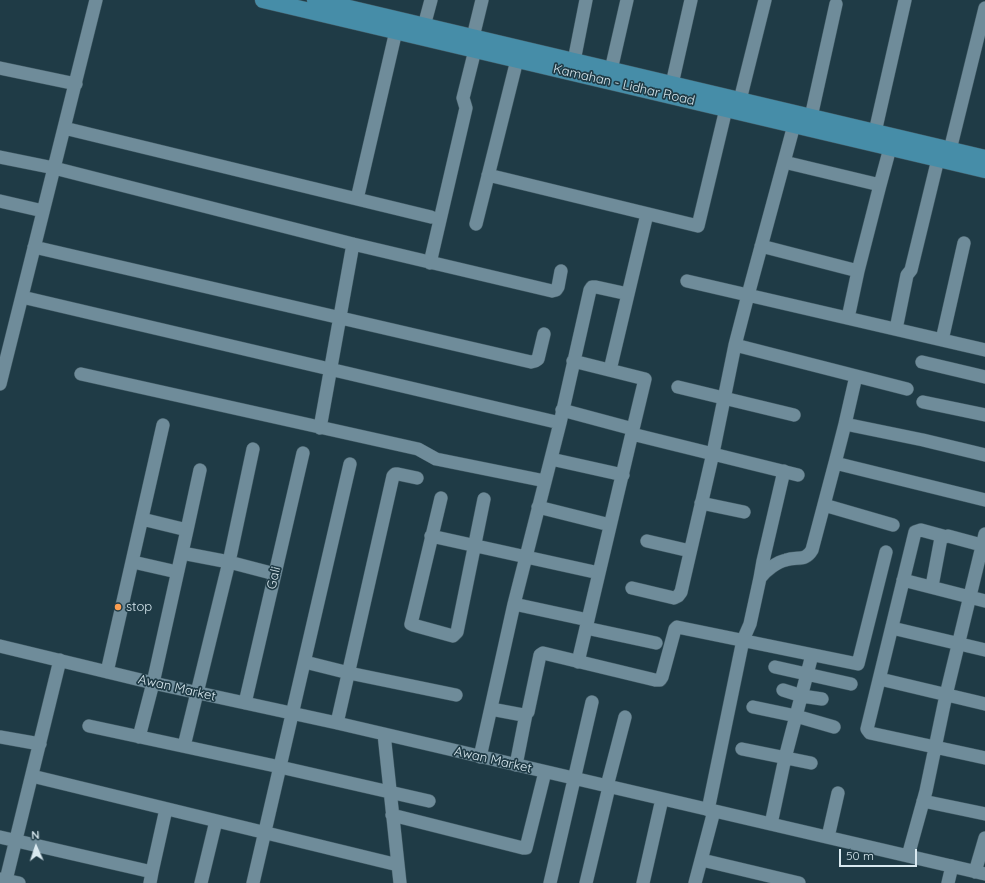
<!DOCTYPE html>
<html>
<head>
<meta charset="utf-8">
<style>
  body { margin:0 }
  #map { position:relative; width:985px; height:883px; overflow:hidden; background:#1f3b46; font-family:Quicksand,sans-serif }
  canvas { display:block }
  .north { position:absolute; left:16px; top:827px; width:40px; height:40px; -webkit-text-stroke:3px #1f3b46; paint-order:stroke; rotate:357deg; font-size:11px; font-weight:700; line-height:16px; text-align:center; color:#d9e9f0 }
  .north::after { content:''; display:block; margin:auto; width:14px; height:18px; background:#d9e9f0; clip-path:polygon(50% 0,100% 100%,50% 72%,0 100%) }
  .scale { position:absolute; left:839px; top:849px; width:78px; height:18px; box-sizing:border-box; border:2px solid #d9e9f0; border-top:0; padding-left:5px; font-size:12px; line-height:14px; white-space:nowrap; color:#d9e9f0; -webkit-text-stroke:3px #1f3b46; paint-order:stroke }
</style>
</head>
<body>
<div id="map">
<canvas width="985" height="883"></canvas>
<div class="north">N</div>
<div class="scale">50 m</div>
</div>
<script>
const ctx = document.querySelector('canvas').getContext('2d');
ctx.lineJoin = 'round';
function strokePath(path, color, width, dash) { ctx.strokeStyle = color; ctx.lineWidth = width; ctx.lineCap = dash ? 'butt' : 'round'; ctx.setLineDash(dash || []); ctx.stroke(path); }
function label(font, color, halo, rows, align = 'center') {
  ctx.font = font + ' Quicksand,sans-serif'; ctx.lineWidth = 3.5; ctx.setLineDash([]); ctx.textBaseline = 'middle'; ctx.strokeStyle = halo; ctx.fillStyle = color; for (const [text, x, y, turn = 0] of rows) {
    ctx.save(); ctx.translate(x, y); ctx.rotate((+turn || 0) * Math.PI / 180); ctx.textAlign = isNaN(turn) ? turn : align; if (halo) ctx.strokeText(text, 0, 0); ctx.fillText(text, 0, 0); ctx.restore();
  }
}
const minor = new Path2D(`
  M424,26L431,0
  M473,37L482,0
  M574,61L586,0
  M0,68L76,84
  M611,70L627,0
  M672,84L691,0
  M740,100L765,0
  M811,117L836,4
  M64,128L431,217
  M875,132L905,0
  M950,150L985,8
  M0,157L54,168L353,244L552,291L556,290L558,287L561,271
  M784,162L880,185L890,148
  M488,175L698,226L726,109
  M357,199L396,31
  M0,201L43,211
  M476,224L517,60
  M761,246L858,271
  M34,247L531,362L535,361L538,359L544,334
  M430,263L466,108L463,98L475,50
  M687,281L985,350
  M22,297L560,423
  M848,318L858,271L880,185
  M896,329L907,275L911,270L938,159
  M942,340L964,243
  M735,345L907,389
  M573,361L645,379L633,429
  M922,362L985,377
  M610,370L647,214
  M81,374L418,449L436,459L545,481
  M856,376L845,424L835,463L985,500
  M0,384L96,0
  M678,387L794,415
  M923,402L985,415
  M562,410L633,429L578,662
  M845,424L923,440L985,455
  M320,428L353,244
  M632,434L798,475
  M551,459L623,475
  M441,498L411,624L413,625L453,636L457,632L484,499
  M701,503L744,512
  M824,505L893,525
  M538,507L610,525
  M187,530L200,470
  M431,536L599,573
  M943,536L921,530L915,532L867,729L870,733L985,758
  M647,541L690,551
  M182,553L229,562L275,574
  M133,562L177,572
  M760,578L763,561L784,471
  M903,580L985,601
  M932,586L941,538L948,536L985,546
  M632,588L674,598L678,596L681,592L713,453L735,345L748,295L794,125
  M514,604L588,620
  M586,628L656,643
  M892,628L985,650
  M0,646L153,683L337,723L985,874
  M305,662L349,673L456,695
  M775,667L851,684
  M107,672L163,425
  M880,679L985,704
  M783,690L802,696L822,699
  M245,703L303,453
  M753,707L796,716L834,727
  M491,709L523,715L526,714L528,712L540,655L543,653L655,680H660L662,677L675,629L677,627L858,664L886,552
  M337,723L393,476L395,474H398L417,478
  M89,726L280,767L429,801
  M384,734L400,883
  M0,737L40,744
  M139,737L153,683L187,530L142,519
  M184,746L229,562L253,449
  M742,749L811,763
  M480,757L514,604L560,423L590,290L592,287H596L628,294
  M516,765L526,714
  M32,776L398,865
  M607,786L625,717
  M923,801L985,814
  M708,810L743,640L750,624L760,578C766,570 777,562 786,560C797,556 805,562 812,550L835,463
  M392,815L523,848H526L545,772
  M771,824L785,758L812,655
  M0,837L152,872L150,883
  M828,837L838,793
  M908,856L926,791L946,695L985,534
  M702,860L799,883
  M152,872L166,809
  M975,872L985,838
  M0,879L19,883
  M6,880L60,660
  M201,883L216,821
  M253,883L350,464
  M550,883L592,702
  M586,883L609,787
  M643,883L662,799
  M695,883L714,811
  M948,883L952,866`);
const major = new Path2D(`
  M263,0L985,170
  M315,0L985,158`);
strokePath(minor, '#405963', 14);
strokePath(major, '#405963', 17);
strokePath(minor, '#6f8c9a', 13);
strokePath(major, '#468da8', 16);
for (const [x, y, r, color] of [
  [118,607,4,"#fb9e51"]
]) { const dot = new Path2D(); dot.arc(x, y, r, 0, 2 * Math.PI); ctx.fillStyle = color; ctx.fill(dot); strokePath(dot, '#1f3b46', 1.5); }
label('13px', '#d9e9f0', '#1f3b46', [
  ["Kamahan - Lidhar Road",624,85,13],
  ["Gali",274,578,-77],
  ["Awan Market",177,688,13],
  ["Awan Market",493,760,13]
]);
label('13px', '#d9e9f0', '#1f3b46', [
  ["stop",126,607]
], 'left');
</script>
</body>
</html>
